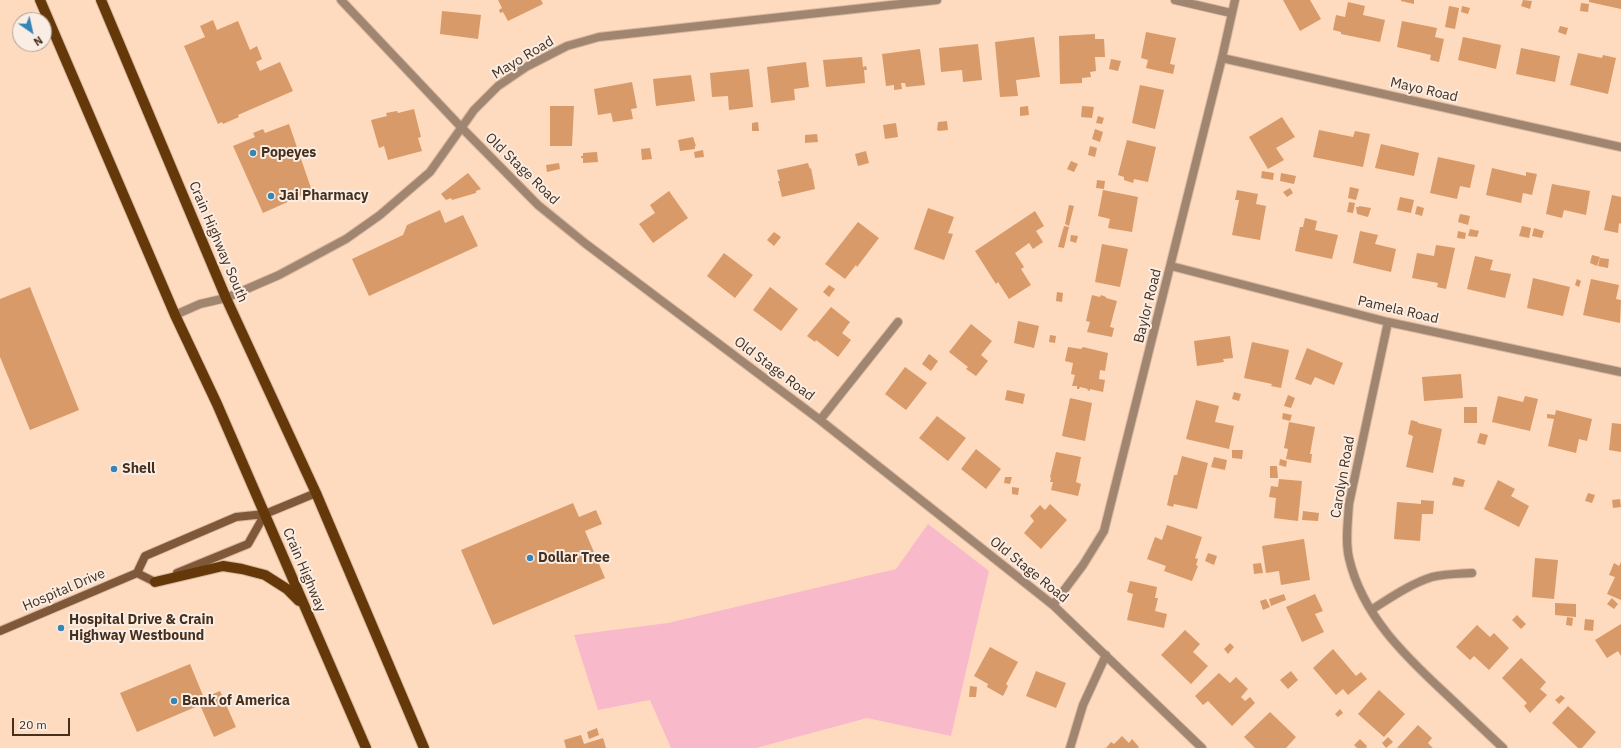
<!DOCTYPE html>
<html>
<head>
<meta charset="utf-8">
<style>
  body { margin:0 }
  #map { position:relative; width:1621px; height:748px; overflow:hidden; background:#fedabf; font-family:"IBM Plex Sans",sans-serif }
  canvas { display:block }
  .north { position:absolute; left:12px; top:12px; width:40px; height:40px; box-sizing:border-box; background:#f9ede4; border:1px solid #b1a194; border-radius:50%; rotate:146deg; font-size:11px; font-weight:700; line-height:16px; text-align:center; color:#462f1d }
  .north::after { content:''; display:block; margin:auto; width:14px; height:18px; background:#3585b7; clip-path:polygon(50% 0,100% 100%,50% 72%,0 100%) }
  .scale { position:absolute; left:12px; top:718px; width:58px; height:18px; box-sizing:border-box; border:2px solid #462f1d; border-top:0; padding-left:5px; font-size:12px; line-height:14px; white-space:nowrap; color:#462f1d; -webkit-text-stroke:3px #f9ede4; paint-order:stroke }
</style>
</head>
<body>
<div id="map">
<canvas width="1621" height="748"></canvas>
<div class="north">N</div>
<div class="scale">20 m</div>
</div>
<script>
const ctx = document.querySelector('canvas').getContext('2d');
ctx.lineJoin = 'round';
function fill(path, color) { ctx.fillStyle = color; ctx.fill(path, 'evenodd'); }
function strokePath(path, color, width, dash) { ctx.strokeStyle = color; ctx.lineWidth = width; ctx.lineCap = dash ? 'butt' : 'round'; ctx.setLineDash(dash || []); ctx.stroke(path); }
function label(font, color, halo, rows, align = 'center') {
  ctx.font = font + ' "IBM Plex Sans",sans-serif'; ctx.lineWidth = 4; ctx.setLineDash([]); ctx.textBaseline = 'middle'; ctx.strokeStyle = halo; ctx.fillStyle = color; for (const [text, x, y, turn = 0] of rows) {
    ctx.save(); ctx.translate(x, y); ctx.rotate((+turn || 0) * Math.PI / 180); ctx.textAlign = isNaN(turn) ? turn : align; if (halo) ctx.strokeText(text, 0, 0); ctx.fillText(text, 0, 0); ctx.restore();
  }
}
fill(new Path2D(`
  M928,524L989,571L951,736L867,718L756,748H671L650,700L598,710L574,635L668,623L896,569Z`), '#f8b9cb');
fill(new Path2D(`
  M498,0H541L543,4L508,21L503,12L500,13L499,10L502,8Z
  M1283,0H1310L1321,19L1300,31Z
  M1401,0H1414V4L1401,1Z
  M1523,0L1532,1L1530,9L1521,6Z
  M1589,0H1621V9L1589,2Z
  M1348,2L1365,6L1363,15L1385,20L1380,42L1341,34V32L1333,30L1336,15L1345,17Z
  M1581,3L1589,4L1588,12L1580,11Z
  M1449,6L1459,8L1455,29L1445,27Z
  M1462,6L1470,8L1468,14L1461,12Z
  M442,11L481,15L478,39L440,34Z
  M213,20L217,30L238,21L250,50L257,46L262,59L256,62L260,71L280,62L293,91L238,115L239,117L223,124L222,122L218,124L184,46L205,37L200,26Z
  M1402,21L1437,28L1435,37L1444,39L1439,62L1430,60L1431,55L1397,47Z
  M1560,26L1568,28L1566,35L1558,32Z
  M1146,32L1176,38L1170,64L1175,65L1173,74L1146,68L1148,60L1141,58Z
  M1095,34V39H1104L1105,57H1095L1096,71L1090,72L1091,77L1082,78V83L1060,84L1059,36Z
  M1034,37L1040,77L1016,80L1018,96L1000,97L995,42Z
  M1463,37L1501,45L1496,69L1458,60Z
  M978,44L982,80L963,82L962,70L941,72L939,48Z
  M1521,48L1560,56L1555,82L1516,74Z
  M920,49L925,85L906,87L905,83H901L902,89L894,90V85L886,86L882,54Z
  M1578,53L1602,58L1603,55L1616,58L1608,94L1570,85Z
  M862,57L863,67L866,66L867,70H864L865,83L826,87L823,60Z
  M1111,59L1121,61L1118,71L1109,69Z
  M806,62L809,87L794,89L795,100L771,103L767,67Z
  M749,69L753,107L729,110L728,96L712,97L710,73Z
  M691,75L695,101L656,106L653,79Z
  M632,82L637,108L631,109L633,119L613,122L611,113L598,115L594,89Z
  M1140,85L1164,90L1155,129L1132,123Z
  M550,106H574L572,146H550Z
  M1028,106L1029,115L1020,116V107Z
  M1082,106L1094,107L1092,118L1081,117Z
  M414,109L421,137L418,138L422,151L388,160L384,146L379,148L371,120L387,116L386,113L397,111L398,113Z
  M1098,116L1104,118L1102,124L1096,123Z
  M1282,117L1295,137L1276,148L1284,160L1268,169L1249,137Z
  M947,121L948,130L939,131L937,130L938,122Z
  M758,122L759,131H752V123Z
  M896,123L898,137L885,139L883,125Z
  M289,124L312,191L263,213L233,146L255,137L253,133L263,129L265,133Z
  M1095,129L1103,132L1100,142L1092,139Z
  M1319,130L1353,137L1355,131L1370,134L1363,167L1313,157Z
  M817,134L818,142L805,143V135Z
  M693,137L696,146H695V149L680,151L678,140Z
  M1127,140L1156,147L1148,182L1134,179L1133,183L1124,180V177L1118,175Z
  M1381,144L1419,153L1414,176L1375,168Z
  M1090,146L1097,148L1095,157L1088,155Z
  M650,148L652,159L642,160L641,149Z
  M703,150L704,157L695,158L694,152Z
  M866,151L869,163L858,166L855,154Z
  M597,152L598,162L583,163V158H581V156H583V153Z
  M1438,157L1475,165L1470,188L1460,186L1457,199L1430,193Z
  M1071,161L1078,164L1074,172L1067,169Z
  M559,163L560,169L547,172L546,165Z
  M808,163L810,169L811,168L815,189L782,197L778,181H780L777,170Z
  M1492,168L1526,176V172L1537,174L1532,195L1523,193L1521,203L1486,195Z
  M1262,171L1274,173L1273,180L1261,178Z
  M468,173L481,189L476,191V193L452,200L451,198L446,200L441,194Z
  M1281,173L1296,176L1294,184L1280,181Z
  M1097,180L1105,181L1104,189L1096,188Z
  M1552,184L1590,191L1586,215L1564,210L1562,218L1546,214Z
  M1350,187L1359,189L1356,200L1348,198Z
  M1290,188L1293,193L1287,197L1283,192Z
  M1103,190L1138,197L1132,232L1108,228L1110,219L1098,216Z
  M1237,190L1258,194L1256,204L1266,206L1260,240L1232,235L1239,200H1235Z
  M669,191L688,218L653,243L639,224L655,213L650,205Z
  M1612,195L1621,197V224L1619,223L1618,233L1604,230Z
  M1400,197L1414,200L1411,213L1397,210Z
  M1349,202L1355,203L1353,213L1347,212Z
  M1069,205L1074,206L1069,226L1065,224Z
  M1359,206L1371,208L1368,217L1357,214L1356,207H1359Z
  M1417,206L1424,208L1422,216L1415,214Z
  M928,208L954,217L948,233L953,234L944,260L914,249Z
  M440,210L445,223L463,215L478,246L369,296L352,259L403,235L407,225Z
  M1035,211L1044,226L1036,231L1043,242L1033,249L1029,243L1015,253L1024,267L1021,269L1031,285L1009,299L998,282L996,284L975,251Z
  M1460,214L1470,216L1468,225L1458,222Z
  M1305,218L1317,221L1315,230L1338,235L1332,259L1295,251L1300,227H1303Z
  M858,222L879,238L857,267L856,265L845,279L825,264Z
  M1064,226L1069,227L1064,248L1058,247Z
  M1522,226L1531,228L1529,238L1519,236Z
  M1534,228L1544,231L1542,238L1532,236Z
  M1470,229L1479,231L1477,237L1468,236Z
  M1360,231L1378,235L1375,244L1396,249L1391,272L1353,263Z
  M1458,231L1466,233L1465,239L1457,238Z
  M774,232L781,237L774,246L767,240Z
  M1071,235L1078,236L1076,243L1070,241Z
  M1102,244L1128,249L1120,287L1095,282Z
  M1436,245L1455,248L1446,289L1437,287L1438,283L1412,278L1417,253L1434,256Z
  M724,253L753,275L735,298L707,276Z
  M1592,255L1600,257L1597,266L1590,263Z
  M1475,256L1493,260L1490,270L1511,274L1505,298L1467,289Z
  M1600,258L1609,259L1608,268L1598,266Z
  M1533,278L1570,287L1563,316L1527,308Z
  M1577,279L1581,281L1579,287L1575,285Z
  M1591,279L1619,285L1616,299L1621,300L1620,323L1583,315Z
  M829,285L835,289L829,297L823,292Z
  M30,287L79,410L30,430L0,357V299Z
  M770,287L798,309L781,331L753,310Z
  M1057,292L1063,293L1062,302L1056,301Z
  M1092,295L1100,297L1101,295L1106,297V298L1117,301L1110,327L1114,328L1112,337L1087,332L1090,322L1086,321Z
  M831,307L850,322L842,333L851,340L838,357L816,340L815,342L807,336Z
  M1018,321L1039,326L1034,348L1014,343Z
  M971,324L992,341L981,355L988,361L976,376L966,369L968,367L949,352Z
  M1050,335L1056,336L1055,343L1049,342Z
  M1230,336L1233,358L1223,359L1224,362L1197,366L1194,341Z
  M1252,342L1289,350L1281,388L1271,386L1272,384L1244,378Z
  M1068,347L1081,349L1083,347L1108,353L1105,371L1100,370L1099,379L1105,380L1103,392L1090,389V391L1087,390L1088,389L1080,387L1079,389H1077V386H1072L1075,375L1071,374L1073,363L1065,361Z
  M1307,348L1343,363L1334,385L1315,377L1311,385L1295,379Z
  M929,354L938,361L931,371L922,364Z
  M905,367L927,383L906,410L885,394Z
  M1461,374L1463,398L1424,401L1422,377Z
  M1007,390L1025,394L1023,404L1005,400Z
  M1234,392L1241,394L1239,401L1232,399Z
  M1288,395L1295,398L1291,408L1284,406Z
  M1498,396L1523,402L1525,396L1538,399L1530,431L1492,422Z
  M1070,398L1092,403L1085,441L1062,436Z
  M1196,400L1219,406L1215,422L1234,426L1229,449L1186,439Z
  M1464,407H1477V423H1464Z
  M1556,410L1592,419L1587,441L1579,439L1576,453L1548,446L1554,419L1547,418V414L1555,415Z
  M1283,413L1292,415L1290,421L1282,419Z
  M937,416L966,438L948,461L919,438Z
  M1411,420L1418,422V423L1442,429L1433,473L1406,467L1413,436L1408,434Z
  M1289,422L1315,427L1310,454H1312L1311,463L1286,459L1288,449L1284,448Z
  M1612,423L1621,424V452L1609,450Z
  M1480,433L1488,435L1485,445L1477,443Z
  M976,449L1001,469L986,489L961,469Z
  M1232,450H1243L1242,459L1232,458Z
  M1056,452L1081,457L1076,482L1081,484L1078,496L1051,490L1053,482H1050L1051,478L1050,477Z
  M1182,456L1208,463L1197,509L1174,504L1173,507L1167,505L1174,475H1177Z
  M1214,457L1227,460L1225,470L1211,467Z
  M1280,459L1287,461L1286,467L1279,465Z
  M1270,466H1277L1278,478H1270Z
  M1005,477H1012L1010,484L1004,483Z
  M1454,477L1465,480L1463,487L1452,485Z
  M1279,479L1302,481L1298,521L1274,518L1276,498L1269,497L1271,486L1278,487Z
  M1498,480L1515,489L1511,496L1529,506L1519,527L1484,509Z
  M1012,487L1019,488L1018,495L1012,494Z
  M1588,493L1595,495L1592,503L1585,501Z
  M1620,499L1621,507L1613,508L1612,500Z
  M1421,500L1434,501L1433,514H1422L1420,541L1394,539L1397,502L1421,504Z
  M573,503L579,517L596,510L602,524L585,531L605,578L493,625L461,550Z
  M1050,504L1067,520L1041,549L1024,533L1034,521L1030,516L1040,505L1045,510Z
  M1303,511L1319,513L1318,521L1302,520Z
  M1167,525L1202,537L1195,558L1198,559L1196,565L1198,566L1192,581L1164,571L1166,566L1147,559L1155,537L1162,540Z
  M1304,539L1310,580L1281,585L1279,571L1266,573L1262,546Z
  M1208,553L1217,556L1214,565L1205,561Z
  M1535,558L1558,560L1554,599L1532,597Z
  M1621,562V600L1607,594L1615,577L1609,575L1614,563L1619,566Z
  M1261,563L1263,573L1254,574L1253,564Z
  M1130,581L1157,587L1155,598H1158L1155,611L1167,614L1164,628L1127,620L1133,594L1127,592Z
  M1284,594L1286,600L1271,606L1269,599Z
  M1315,594L1323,611L1315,614L1324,632L1302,642L1286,607Z
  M1612,598L1618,604L1614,609L1607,604Z
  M1266,599L1270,607L1263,610L1260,601Z
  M1555,603L1576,604V617L1555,615Z
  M1517,615L1526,624L1521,629L1512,620Z
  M1567,617L1573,618L1572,626L1566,625Z
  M1585,619L1594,620L1593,631L1584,630Z
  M1621,624V656L1618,651L1607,658L1595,640Z
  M1477,625L1490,637L1494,633L1509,648L1489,670L1474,656L1470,660L1456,647Z
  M1185,630L1200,644L1193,652L1208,666L1191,684L1161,655Z
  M1230,643L1234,647L1228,654L1224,649Z
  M990,647L1018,662L1006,684L1008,686L1003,696L987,687L988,684L974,676Z
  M1333,649L1356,676L1361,672L1367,679L1348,695L1343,689L1336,695L1313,668Z
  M1521,658L1546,682L1540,689L1547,695L1530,713L1524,706L1527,703L1502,678Z
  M190,664L204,698L220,691L236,727L214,737L200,705L137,732L120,693Z
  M1036,671L1066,683L1056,708L1026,696Z
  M1291,671L1298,680L1288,689L1280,680Z
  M1219,673L1230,683L1236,677L1248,689L1241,697L1245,701L1250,697L1255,703L1232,726L1208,701L1203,705L1195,696Z
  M970,686L977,687L976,697H969Z
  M1379,690L1405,714L1384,737L1358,714Z
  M1561,695L1565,698L1559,704L1555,700Z
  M1568,706L1596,732L1582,748H1578L1552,723Z
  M1340,709L1343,713L1338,717L1335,714Z
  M1270,712L1296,737L1286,748H1255L1244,737Z
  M1418,725L1432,738L1428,743L1433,748H1397Z
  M597,728L599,735L589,739L587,732Z
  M581,735L584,744L603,738L606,748H566L564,740Z
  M1122,736L1129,743L1132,739L1139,747L1138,748H1106L1111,742L1114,744Z
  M1388,737L1393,742L1386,748L1382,743Z
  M1360,739L1367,746L1366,748H1357L1354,745Z`), '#d89a68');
const street = new Path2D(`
  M341,0L461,127L538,205L586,244L820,420L1053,605L1202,748
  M1175,0L1231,13
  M1222,58L1621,147
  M1171,266L1388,322L1621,372
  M175,315L200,304L226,298L279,275L346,239L380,215L430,172L474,110L498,86L526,67L567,46L599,37L937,0
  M1388,322L1349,504C1348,521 1345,541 1349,558C1362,615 1405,656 1446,694C1465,712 1484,730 1503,748
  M820,420L898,322
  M1053,605L1083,565L1104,531L1222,58L1235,0
  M1371,610C1390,598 1410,584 1432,577C1445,574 1458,574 1472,573
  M1070,748L1083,705L1106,655`);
const secondary = new Path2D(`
  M137,573L155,582L161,580
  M177,573L248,544L265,514
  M0,631L137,573L145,556L236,517L265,514L316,493`);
const primary = new Path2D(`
  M40,0L175,315L217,404L366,748
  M101,0L226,298L316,493L424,748
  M155,582L223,566L242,569L265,575L287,589L299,601`);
strokePath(street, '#d9b89f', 10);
strokePath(secondary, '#d9b89f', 10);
strokePath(primary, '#d9b89f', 12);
strokePath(street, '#a08570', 8);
strokePath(secondary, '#7e5839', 8);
strokePath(primary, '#65380a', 10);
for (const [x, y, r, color] of [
  [253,153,4,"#3585b7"],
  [271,196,4,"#3585b7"],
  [114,469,4,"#3585b7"],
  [530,558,4,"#3585b7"],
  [61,628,4,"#3585b7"],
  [174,701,4,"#3585b7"]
]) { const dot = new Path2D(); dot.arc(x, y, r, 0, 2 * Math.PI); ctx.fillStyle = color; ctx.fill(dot); strokePath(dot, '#f9ede4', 1.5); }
label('14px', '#462f1d', '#f9ede4', [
  ["Mayo Road",523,58,-31],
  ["Mayo Road",1424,90,13],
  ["Old Stage Road",522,169,44],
  ["Crain Highway South",218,242,67],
  ["Baylor Road",1148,306,-76],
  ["Pamela Road",1398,310,13],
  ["Old Stage Road",774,369,37],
  ["Carolyn Road",1343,477,-80],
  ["Crain Highway",304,570,67],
  ["Old Stage Road",1029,570,39],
  ["Hospital Drive",64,590,-23]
]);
label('bold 14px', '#462f1d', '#f9ede4', [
  ["Popeyes",261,153],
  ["Jai Pharmacy",279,196],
  ["Shell",122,469],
  ["Dollar Tree",538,558],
  ["Hospital Drive & Crain",69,620],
  ["Highway Westbound",69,636],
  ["Bank of America",182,701]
], 'left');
</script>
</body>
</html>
